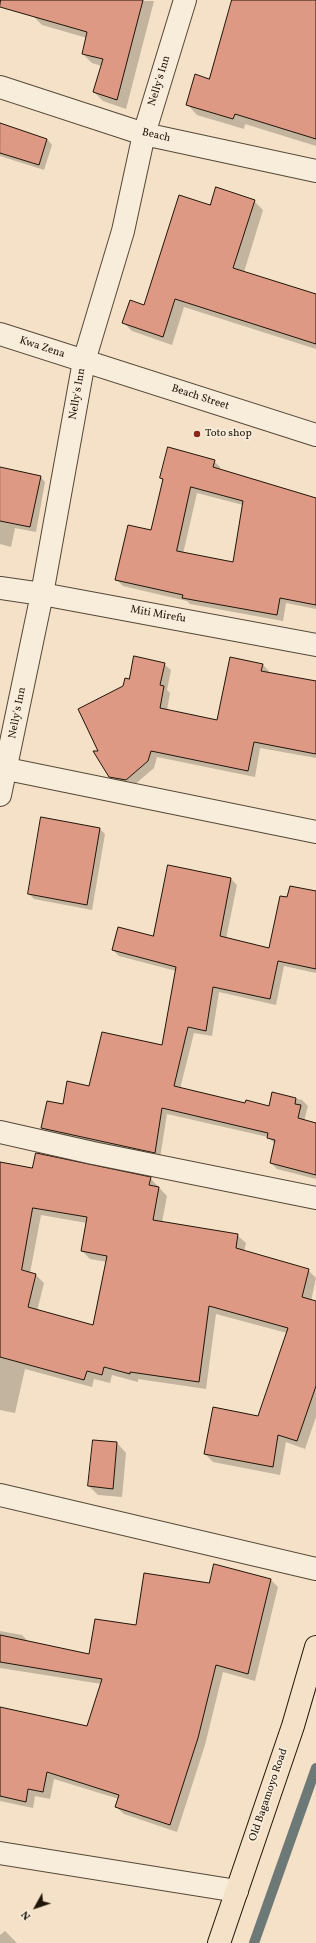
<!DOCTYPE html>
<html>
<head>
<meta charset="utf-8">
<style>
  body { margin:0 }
  #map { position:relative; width:316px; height:1943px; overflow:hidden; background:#f4e1c7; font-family:Vollkorn,serif }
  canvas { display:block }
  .north { position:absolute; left:16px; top:1887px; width:40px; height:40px; -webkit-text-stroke:3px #f8ecdb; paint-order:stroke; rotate:230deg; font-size:11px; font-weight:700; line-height:16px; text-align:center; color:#201509 }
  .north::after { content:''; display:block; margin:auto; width:14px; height:18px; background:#201509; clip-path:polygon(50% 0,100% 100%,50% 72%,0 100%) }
</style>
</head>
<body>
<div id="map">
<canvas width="316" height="1943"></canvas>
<div class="north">N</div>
</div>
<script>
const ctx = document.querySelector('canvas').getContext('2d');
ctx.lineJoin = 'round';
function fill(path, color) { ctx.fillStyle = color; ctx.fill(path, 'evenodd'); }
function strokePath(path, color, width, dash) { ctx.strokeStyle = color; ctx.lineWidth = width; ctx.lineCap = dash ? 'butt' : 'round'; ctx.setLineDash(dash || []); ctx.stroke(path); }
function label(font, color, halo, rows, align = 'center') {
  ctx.font = font + ' Vollkorn,serif'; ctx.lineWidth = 3.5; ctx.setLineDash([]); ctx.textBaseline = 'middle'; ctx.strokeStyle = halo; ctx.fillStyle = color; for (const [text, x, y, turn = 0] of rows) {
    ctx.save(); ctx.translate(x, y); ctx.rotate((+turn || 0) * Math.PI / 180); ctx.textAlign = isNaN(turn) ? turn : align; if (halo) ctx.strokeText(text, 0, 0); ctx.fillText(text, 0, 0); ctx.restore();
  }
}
fill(new Path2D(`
  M37,0L154,1L126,109L103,101L94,92L102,66L92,63L83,54L87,38L42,25L32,15Z
  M233,0H316V146L245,124L244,129L197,115L187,104L209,80Z
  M0,124L47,139L52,145L44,170L0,156Z
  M254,201L263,210L244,272L316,295V349L184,307L172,345L132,331L123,322L145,306L210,206Z
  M214,461L220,467V470L316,499V609L286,603L283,621L190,604L187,601L123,586L117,580L152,531L163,481L161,478ZM197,493L243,505L233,563L183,554Z
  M0,468L40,476L45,482L36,532L15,528L11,547L0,544Z
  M164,664L171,670L167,690L170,693L167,710L218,721L262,664L269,671L268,673L316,682V758L260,748L255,777L157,757L154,768L133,786L117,783L110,776L100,753L124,686L130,680Z
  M42,818L100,829L105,834L92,910L34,899L29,894Z
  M168,866L231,879L237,885L226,939L270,949L288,899L316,892V973L284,966L276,1005L219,992L212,1036L194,1033L180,1089L246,1104L269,1107L273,1093L302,1100L308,1106L304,1121L316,1124V1179L277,1169L271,1163L275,1144L268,1137L167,1114L160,1158L48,1134L42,1128L63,1105L89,1087L162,1047L176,971L119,956L113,950L154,938Z
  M0,1163L33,1170L150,1178L167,1196L162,1222L237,1235L246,1243L244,1252L308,1270L316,1278L311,1301L316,1302V1417L305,1449L286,1442L280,1475L213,1462L205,1454L259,1417L287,1333L216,1314L206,1389L138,1379V1382L112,1375L110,1383L94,1379L92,1387L25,1369L15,1413L0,1410ZM41,1215L87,1223L82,1251L90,1259L107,1262L93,1326L37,1311L44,1283L36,1275L30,1273Z
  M117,1443L126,1453L122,1497L98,1495L89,1486Z
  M214,1566L271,1580L278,1587L255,1681L223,1672L205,1745L177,1832L124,1814L116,1807L119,1799L54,1779L50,1799L35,1796L33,1808L0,1801V1708L88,1727L102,1684L0,1668V1631L22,1635L29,1642L90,1655L210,1584Z
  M5,1931L17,1943H0V1935Z`), '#0003');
strokePath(new Path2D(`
  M254,1943L316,1768`), '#6d7976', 10);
const building = new Path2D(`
  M1,0H143L117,100L93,92L103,59L82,54L87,32L0,7Z
  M232,0H316V139L235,114L233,119L186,105L195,74L209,79Z
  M0,123L47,139L39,165L0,153Z
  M216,187L255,200L233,268L316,294V344L175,299L163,337L122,323L130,300L144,305L179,195L210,205Z
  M168,447L215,460L213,467L316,498V605L280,598L277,615L182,598L183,595L115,580L128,525L151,530L163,479L160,478ZM191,487L243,501L233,562L177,551Z
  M0,467L41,476L30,527L0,521Z
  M134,656L165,663L160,685L164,686L160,708L217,720L230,657L263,664L261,671L316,681V754L254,742L248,771L151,751L148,761L126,780L109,777L93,751H98L78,709L123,686L125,678L129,679Z
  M41,817L100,828L87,905L28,894Z
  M168,865L231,878L220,936L269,948L280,896L287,897L290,886L316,891V969L278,961L270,999L213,987L206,1031L188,1027L174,1086L245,1103L246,1100L269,1106L272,1092L296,1098L295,1104L301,1105L298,1118L316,1123V1175L270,1163L275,1140L267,1138L268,1133L162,1108L155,1153L41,1128L47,1101L63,1104L67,1081L89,1086L102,1032L162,1045L176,967L112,950L118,927L153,936Z
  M36,1153L151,1177L149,1185L159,1187L153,1220L238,1234L236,1248L309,1269L302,1297L316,1301V1386L297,1441L278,1435L273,1467L204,1454L213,1407L258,1416L288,1328L209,1306L199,1382L130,1372V1374L104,1367L102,1375L87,1371L84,1380L0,1357V1162L32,1168ZM33,1208L87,1217L81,1251L107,1256L93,1325L28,1307L36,1274L22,1270Z
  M93,1440L117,1442L113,1489L88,1486Z
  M214,1564L271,1579L248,1674L216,1665L198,1738L170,1825L115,1807L119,1795L47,1772L43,1792L28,1789L26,1802L0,1796V1707L87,1726L102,1679L0,1662V1635L89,1654L95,1619L136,1625L144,1573L209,1583Z`);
fill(building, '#de9985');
strokePath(building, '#201509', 1);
const minor = new Path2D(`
  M0,87L144,134L316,171
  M0,334L316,435
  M0,588L42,594L316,645
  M7,769L316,832
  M0,795L42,594L84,361L123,231L144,134L185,0
  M0,1132L93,1153L316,1198
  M0,1495L316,1569
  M0,1853L237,1891`);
const primary = new Path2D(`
  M219,1943L293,1726L316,1647`);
strokePath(minor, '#554838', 24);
strokePath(primary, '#201509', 24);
strokePath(minor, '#f8ecdb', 22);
strokePath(primary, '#f4e1c7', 22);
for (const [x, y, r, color] of [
  [197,434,4,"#8f2418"]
]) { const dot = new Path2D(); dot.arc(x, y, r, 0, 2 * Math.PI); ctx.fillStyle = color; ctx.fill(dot); strokePath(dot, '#f8ecdb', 1.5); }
label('11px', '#201509', '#f8ecdb', [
  ["Nelly's Inn",160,81,-73],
  ["Beach",156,136,13],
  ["Kwa Zena",42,348,18],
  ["Nelly's Inn",78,394,-80],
  ["Beach Street",200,398,18],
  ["Miti Mirefu",158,615,10],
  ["Nelly's Inn",18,713,-79],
  ["Old Bagamoyo Road",269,1795,-71]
]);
label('11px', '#201509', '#f8ecdb', [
  ["Toto shop",205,434]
], 'left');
</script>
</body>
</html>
